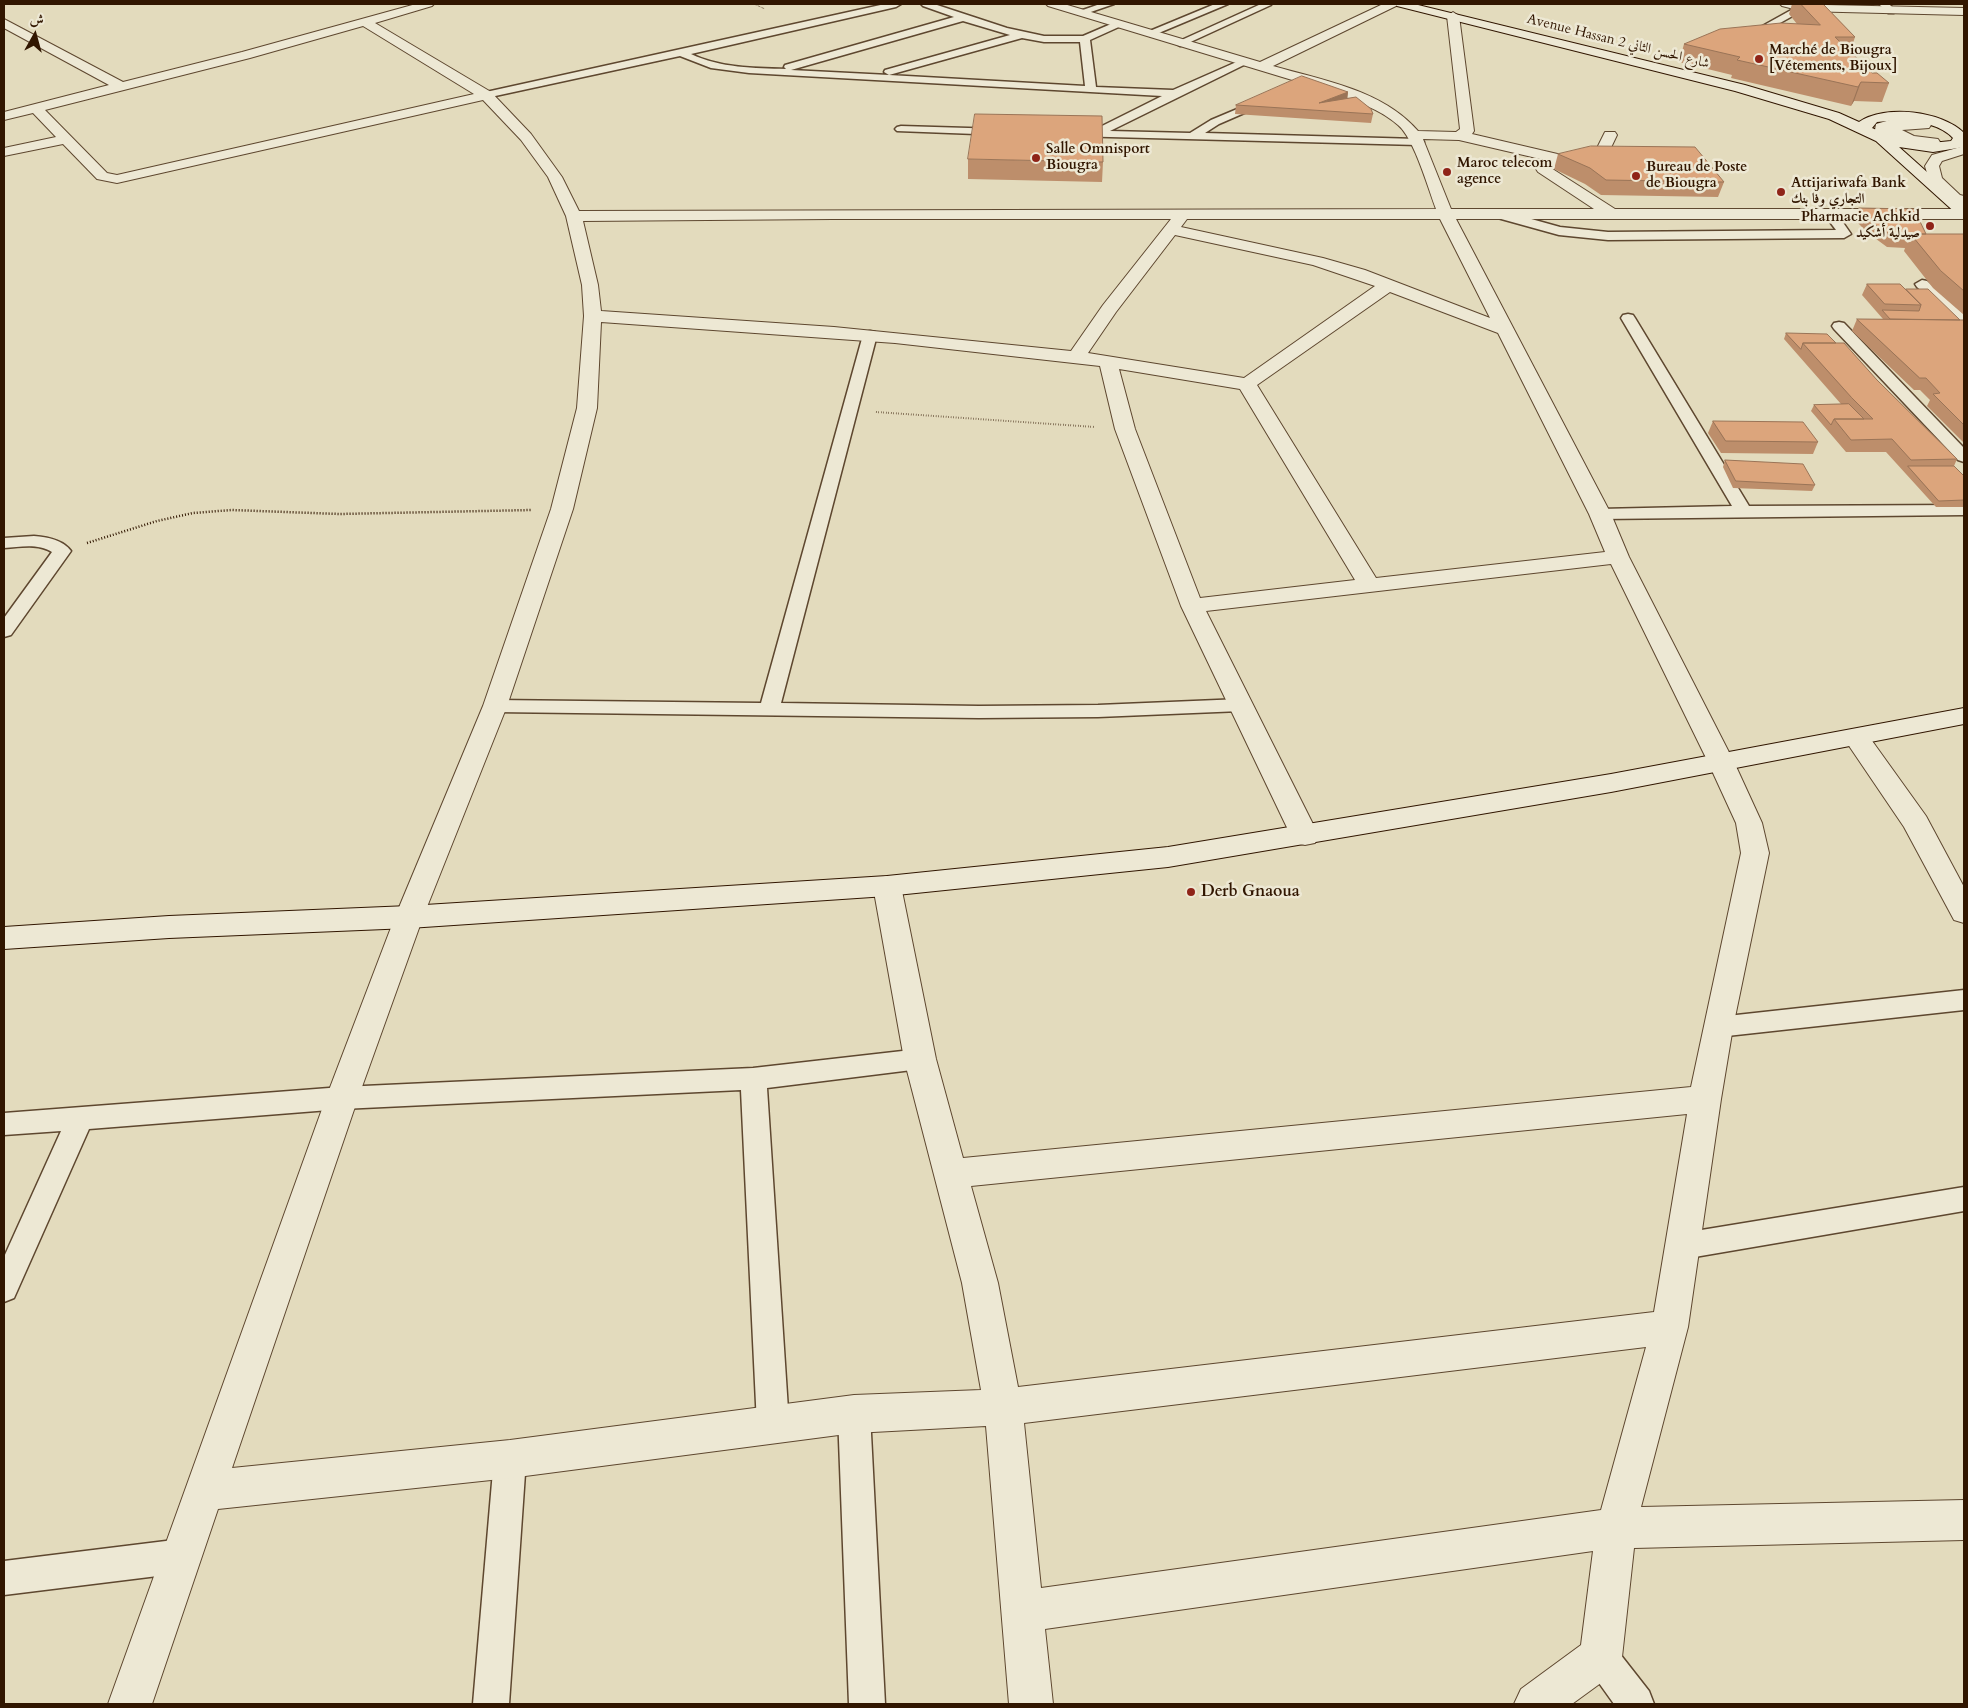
<!DOCTYPE html>
<html>
<head>
<meta charset="utf-8">
<style>
  body { margin:0 }
  #map { position:relative; width:1968px; height:1708px; overflow:hidden; background:#e3dbbd; font-family:Cardo,Amiri,serif }
  canvas { display:block }
  .frame { position:absolute; inset:0; border:5px solid #311600; pointer-events:none }
  .north { position:absolute; left:10px; top:10px; width:50px; height:50px; -webkit-text-stroke:4px #ede8d4; paint-order:stroke; rotate:7deg; font-size:14px; font-weight:700; line-height:20px; text-align:center; color:#311600 }
  .north::after { content:''; display:block; margin:auto; width:18px; height:22px; background:#311600; clip-path:polygon(50% 0,100% 100%,50% 72%,0 100%) }
</style>
</head>
<body>
<div id="map">
<canvas width="1968" height="1708"></canvas>
<div class="frame"></div>
<div class="north">ش</div>
</div>
<script>
const ctx = document.querySelector('canvas').getContext('2d');
ctx.lineJoin = 'round';
function strokePath(path, color, width, dash) { ctx.strokeStyle = color; ctx.lineWidth = width; ctx.lineCap = dash ? 'butt' : 'round'; ctx.setLineDash(dash || []); ctx.stroke(path); }
function fill(path, color) { ctx.fillStyle = color; ctx.fill(path, 'evenodd'); }
function label(font, color, halo, rows, align = 'center') {
  ctx.font = font + ' Cardo,Amiri,serif'; ctx.lineWidth = 5; ctx.setLineDash([]); ctx.textBaseline = 'middle'; ctx.strokeStyle = halo; ctx.fillStyle = color; for (const [text, x, y, turn = 0] of rows) {
    ctx.save(); ctx.translate(x, y); ctx.rotate((+turn || 0) * Math.PI / 180); ctx.textAlign = isNaN(turn) ? turn : align; if (halo) ctx.strokeText(text, 0, 0); ctx.fillText(text, 0, 0); ctx.restore();
  }
}
const lane = new Path2D(`
  M885,4H901L896,7L691,54C720,68 755,68 786,69L784,67L785,65L954,17L923,6L921,4H934L1007,28L1044,36H1083L1118,21L1123,24L1121,26L1090,40L1096,87L1173,90L1241,60H1249L1250,62L1110,131L1190,133L1211,120L1261,99L1267,102L1265,104L1219,124L1205,133L1418,139L1424,142L1418,145L1071,136L1065,133L1067,131L1094,130L1162,96L749,73L711,68L680,56L486,98L481,95L486,92ZM963,21L1010,35L885,70L884,72L889,75L791,70ZM1022,38L1044,42H1080L1085,86L889,75Z
  M1100,4H1114L1082,15L1077,12Z
  M1215,4H1228L1154,35L1150,36L1145,33Z
  M1261,4L1271,5L1184,45L1180,46L1175,43Z
  M1802,4L1805,5V9L1748,41H1740L1739,39Z
  M1879,4H1889L1896,11L1894,13H1888Z
  M901,126L1002,129L1008,132L1002,135L897,131L895,129L897,127Z
  M1499,210L1560,227L1608,232L1836,230L1824,214L1830,210L1835,211L1851,234L1844,238L1608,240L1559,235L1494,217L1493,214L1494,211Z
  M1922,280L1927,281L1964,314V325L1959,324L1917,287L1915,284Z
  M1628,314L1633,315L1635,318L1749,506L1964,505V515L1600,519L1594,518L1591,514L1594,510L1600,509L1732,506L1621,318L1623,315Z
  M1839,322L1844,323L1964,448V462L1958,460L1834,329L1832,326L1834,323Z
  M870,331L875,332L877,335L781,703L979,706L1098,705L1241,699L1248,700L1251,705L1248,710L1241,711L1098,717L979,718L495,712L488,711L485,706L488,701L495,700L761,703L863,335L865,332Z
  M34,536C48,537 63,540 71,551L11,635L4,637V618L52,552C38,543 20,547 4,548V538Z
  M1964,990V1010L1718,1037L1709,1034L1705,1027L1709,1020L1718,1017Z
  M920,1049L929,1052L933,1059L929,1066L920,1069L767,1088L789,1425L784,1436L773,1440L762,1436L757,1425L741,1090L342,1109L89,1129L14,1298L4,1302V1257L61,1131L4,1135V1113L342,1087L753,1068Z
  M1964,1187V1211L1683,1259L1673,1255L1669,1246L1673,1237L1683,1233Z
  M854,1399L865,1403L870,1414L885,1704H849L838,1414L843,1403Z
  M510,1443L521,1448L526,1459L509,1704H473L494,1459L499,1448Z
  M182,1539L194,1544L199,1556L194,1568L182,1573L4,1595V1561Z
  M1601,1640L1613,1645L1649,1691L1654,1704H1614L1589,1669L1584,1657L1589,1645Z`);
const street = new Path2D(`
  M416,4H434L432,6L375,23L491,92L531,134L562,177L579,211L1436,209C1428,188 1414,138 1398,125C1380,109 1357,102 1335,93L1048,6L1046,4H1064L1260,62L1383,4H1398L1396,6L1273,66C1322,80 1383,90 1418,131L1456,132L1460,129L1447,16L1453,12L1459,16L1474,131L1472,134L1566,156L1592,152L1596,150L1605,132H1615L1617,135L1607,156L1596,160L1551,168L1615,209H1964V219H1456L1611,514L1629,557L1734,762L1762,823L1769,853L1733,1027L1721,1099L1688,1327L1641,1507L1964,1500V1540L1634,1548L1622,1657L1616,1672L1572,1704H1514L1521,1689L1581,1645L1593,1551L1045,1629L1053,1704H1009L986,1426L854,1433L510,1478L218,1509L152,1704H108L326,1098L395,917L483,706L551,509L577,408L584,316L582,285L566,216L548,177L521,140L483,100L117,183L97,179L63,144L4,156V148L56,137L33,113L4,120V112L109,85L4,28V19L123,82L242,52ZM363,26L474,94L117,175L107,173L45,110L250,58ZM1423,139L1459,140L1545,160L1541,161L1536,169L1538,172L1594,209H1451ZM832,219H1171L1103,305L1071,351L834,327L601,311L598,285L583,221ZM1187,219H1440L1490,318L1365,270L1323,258L1181,227ZM1175,235L1313,265L1375,286L1244,378L1088,353L1116,312ZM1390,292L1498,333L1589,514L1605,552L1376,578L1257,385ZM601,322L895,343L1100,366L1115,429L1181,606L1291,836L1295,843L1305,845L1315,843L1319,836L1206,611L1611,564L1708,762L1736,823L1741,853L1691,1087L963,1158L936,1059L901,886L897,879L887,876L877,879L873,886L904,1059L962,1283L981,1390L854,1395L510,1440L232,1468L358,1098L423,917L507,706L573,509L597,408ZM1119,369L1240,389L1355,580L1200,598L1135,429ZM1687,1114L1654,1312L1018,1387L998,1283L971,1186ZM1646,1347L1601,1510L1041,1588L1024,1423Z
  M1780,4L1964,8V15L1802,11L1782,6Z
  M1897,118L1929,122L1931,125L1929,128L1902,130L1914,136L1938,139L1940,142L1938,145L1933,146L1900,143L1877,133L1875,130L1876,124Z
  M1964,146V154L1942,161L1939,166L1942,178L1960,195L1964,196V204C1944,206 1929,184 1925,166L1932,155Z
  M1856,729L1865,731L1926,816L1964,887V923L1954,920L1904,827L1843,737L1847,731Z`);
const secondary = new Path2D(`
  M1395,4H1414L1745,85L1839,113L1859,122C1885,104 1942,111 1964,133V147L1933,152L1899,147L1964,205V218L1959,216L1876,141L1829,119L1735,91L1397,6ZM1898,120C1917,122 1939,123 1953,138L1951,141C1922,145 1898,140 1872,128L1877,122Z
  M1964,708V724L1611,792L1168,867L887,896L409,928L169,938L4,949V927L169,916L409,906L887,876L1168,847L1611,774Z`);
strokePath(lane, '#5e472f', 3);
strokePath(street, '#5e472f', 2);
strokePath(secondary, '#311600', 2);
strokePath(new Path2D(`
  M754,4L765,9`), '#311600', 1, [0.5, 1]);
strokePath(new Path2D(`
  M876,412L1095,427`), '#311600', 2, [0.5, 2]);
strokePath(new Path2D(`
  M87,543L157,521L193,513L232,510L339,514L531,510`), '#311600', 2.5, [1, 2]);
fill(lane, '#ede8d4');
fill(street, '#ede8d4');
fill(secondary, '#ede8d4');
fill(new Path2D(`
  M1792,4H1823L1855,37L1850,52L1872,73L1889,83L1882,102L1854,101L1851,106L1731,78L1732,75L1679,62L1684,44L1797,24L1789,14Z
  M1348,92L1347,98L1373,114L1371,123L1235,114L1236,105Z
  M1558,154L1724,182L1718,197L1601,195L1585,184L1554,169Z
  M968,159L1103,162L1102,182L968,179Z
  M1859,208L1926,234H1964V315L1933,288L1904,251L1905,248L1887,247L1868,233L1854,219Z
  M1867,284L1906,289L1960,320H1964V443L1927,406L1930,400L1920,390H1914L1852,331L1857,319H1883L1862,295Z
  M1786,333L1836,343L1877,380L1957,459L1954,466L1964,476V507H1936L1886,452H1846L1811,411L1814,405L1841,404L1784,339Z
  M1713,421L1818,442L1813,454L1721,453L1708,433Z
  M1725,460L1815,485L1812,491L1733,488L1723,467Z`), '#bd8e6b');
fill(new Path2D(`
  M1861,82L1854,101L1851,106L1858,87Z
  M1348,92L1347,101L1319,103Z`), '#9a7457');
const building = new Path2D(`
  M1801,4H1823L1855,37H1835L1872,73H1877L1889,83L1861,82L1858,87L1737,60L1740,57L1684,44L1720,29L1781,23L1820,25Z
  M1302,76L1348,92L1319,103L1356,97L1371,109L1373,114L1236,105Z
  M975,114L1102,116L1103,162L968,159Z
  M1591,146L1695,147L1724,182L1606,180L1590,168L1558,154Z
  M1859,208L1914,209L1926,234H1911L1910,237L1892,236L1873,223Z
  M1911,234H1964V291L1941,271Z
  M1867,284H1900L1921,305L1885,304Z
  M1906,289H1928L1960,320L1890,319L1882,310L1919,311L1921,305Z
  M1857,319L1964,320V425L1933,394L1940,393L1926,378H1920Z
  M1786,333L1827,334L1836,343H1803L1801,349Z
  M1803,343H1844L1877,380L1957,459L1911,460L1892,439L1851,440L1834,419H1873L1852,398Z
  M1849,404L1864,419H1834L1831,425L1814,405Z
  M1713,421L1803,422L1818,442L1726,441Z
  M1725,460L1803,464L1815,485L1736,481Z
  M1908,466H1954L1964,476V500L1939,501Z`);
fill(building, '#dca57c');
strokePath(building, '#9a7457', 1);
for (const [x, y, r, color] of [
  [1759,59,5,"#8f2418"],
  [1036,158,5,"#8f2418"],
  [1447,172,5,"#8f2418"],
  [1636,176,5,"#8f2418"],
  [1781,192,5,"#8f2418"],
  [1930,226,5,"#8f2418"],
  [1191,892,5,"#8f2418"]
]) { const dot = new Path2D(); dot.arc(x, y, r, 0, 2 * Math.PI); ctx.fillStyle = color; ctx.fill(dot); strokePath(dot, '#ede8d4', 2); }
label('14px', '#311600', '#ede8d4', [
  ["Avenue Hassan 2 شارع الحسن الثاني",1618,42,14]
]);
label('bold 14px', '#311600', '#ede8d4', [
  ["Marché de Biougra",1769,51],
  ["[Vétements, Bijoux]",1769,67],
  ["Salle Omnisport",1046,150],
  ["Biougra",1046,166],
  ["Maroc telecom",1457,164],
  ["agence",1457,180],
  ["Bureau de Poste",1646,168],
  ["de Biougra",1646,184],
  ["Attijariwafa Bank",1791,184],
  ["التجاري وفا بنك",1791,200],
  ["Pharmacie Achkid",1920,218,"right"],
  ["صيدلية أشكيد",1920,234,"right"]
], 'left');
label('bold 16px', '#311600', '#ede8d4', [
  ["Derb Gnaoua",1201,892]
], 'left');
</script>
</body>
</html>
